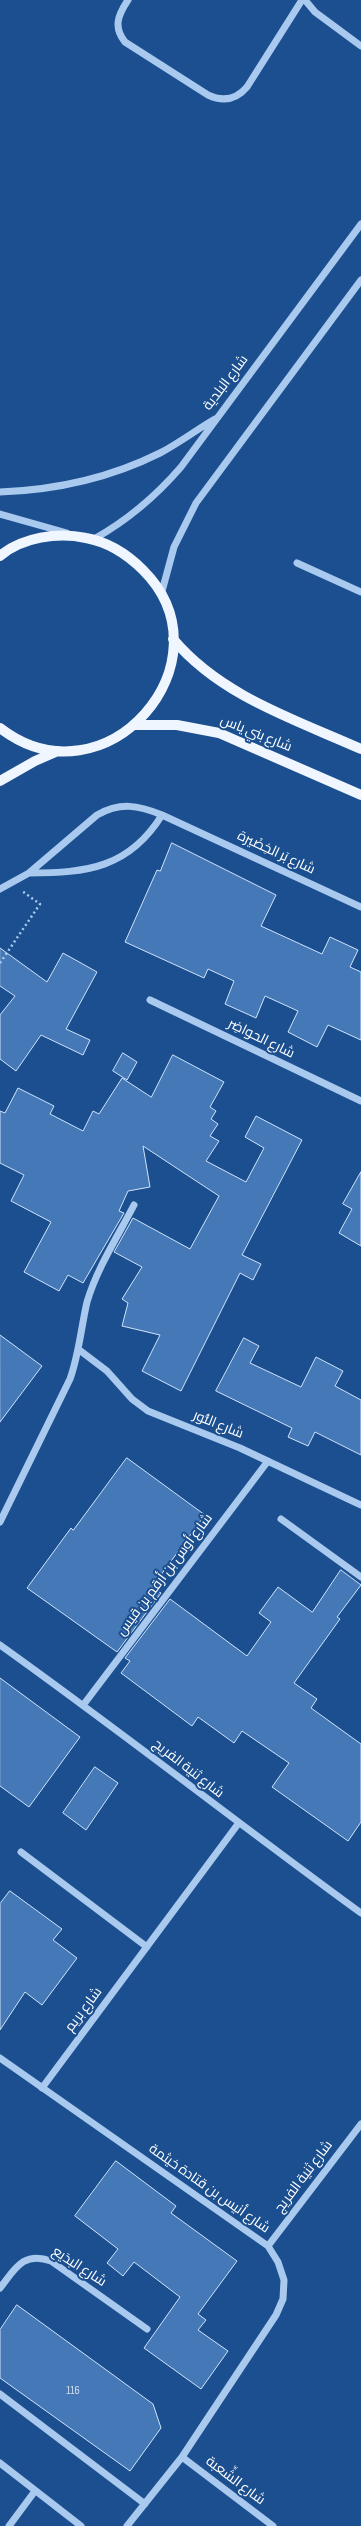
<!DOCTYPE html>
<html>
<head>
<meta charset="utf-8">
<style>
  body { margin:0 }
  canvas { display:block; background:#1b4f8f }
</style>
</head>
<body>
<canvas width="361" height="2526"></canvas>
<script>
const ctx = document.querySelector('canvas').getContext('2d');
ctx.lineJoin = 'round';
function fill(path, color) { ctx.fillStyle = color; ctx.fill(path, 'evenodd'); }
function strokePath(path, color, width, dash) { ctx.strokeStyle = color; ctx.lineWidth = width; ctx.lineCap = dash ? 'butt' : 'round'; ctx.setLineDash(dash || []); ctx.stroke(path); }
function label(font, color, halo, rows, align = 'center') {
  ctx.font = font + ' "Sofia Sans Condensed",Cairo,sans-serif'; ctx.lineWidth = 4; ctx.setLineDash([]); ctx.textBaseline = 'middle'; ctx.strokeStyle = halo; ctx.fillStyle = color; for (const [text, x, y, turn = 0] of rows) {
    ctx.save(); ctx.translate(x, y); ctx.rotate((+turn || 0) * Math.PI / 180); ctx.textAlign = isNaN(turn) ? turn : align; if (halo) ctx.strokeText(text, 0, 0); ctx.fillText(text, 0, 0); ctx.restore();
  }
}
const building = new Path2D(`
  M172,843L276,895L261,926L322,954L330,937L358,950L350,967L361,972V1040L328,1025L317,1047L288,1032L298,1011L265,996L256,1018L225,1004L234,981L208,969L204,978L125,942L157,870L160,871Z
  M0,948L47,982L63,953L97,972L66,1029L90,1040L83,1055L41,1035L16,1071L0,1059V1015L15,996L0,986Z
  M123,1053L137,1062L127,1080L113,1071Z
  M173,1055L224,1082L210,1107L216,1111L211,1119L218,1124L210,1136L219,1141L206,1161L246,1182L264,1148L245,1137L256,1116L302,1140L242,1255L261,1264L253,1280L240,1273L181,1391L142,1371L160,1335L122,1326L128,1303L122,1299L142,1267L114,1252L133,1218L190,1249L219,1196L143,1146L150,1187L128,1191L119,1211L124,1213L83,1283L68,1275L59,1291L24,1272L51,1222L11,1201L24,1175L0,1163V1111L5,1113L18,1088L54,1106L50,1114L83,1131L93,1111L99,1114L122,1078L151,1097Z
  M361,1172V1246L339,1233L352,1209L343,1204Z
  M0,1335L42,1366L0,1422Z
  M244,1338L259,1346L250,1363L301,1387L316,1357L343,1371L335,1386L361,1400V1455L315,1432L308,1446L288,1437L292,1428L216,1391Z
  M127,1458L205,1515L152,1587L161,1593L117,1652L27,1588L71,1528L73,1530Z
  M341,1570L361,1585L337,1617L340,1619L294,1683L317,1699L311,1708L361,1744V1822L348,1841L272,1787L289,1763L242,1731L234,1743L198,1717L192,1726L121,1673L130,1661L125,1658L170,1599L247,1656L271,1622L259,1613L278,1587L312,1612Z
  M0,1678L80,1737L29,1807L0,1786Z
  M95,1767L118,1783L86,1830L63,1813Z
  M10,1891L62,1929L53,1940L77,1958L42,2005L25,1992L0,2030V1904Z
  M116,2161L176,2206L171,2213L237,2261L198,2314L206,2320L198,2330L228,2351L201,2389L144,2348L180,2297L134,2262L123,2276L107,2263L118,2249L75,2216Z
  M17,2305L153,2404L161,2428L130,2471L0,2378V2330Z`);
fill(building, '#4478b7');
strokePath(building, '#cfe3fa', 1);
strokePath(new Path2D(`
  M0,963L40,904L22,891`), '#a9c9ee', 2.5, [2, 3]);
strokePath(new Path2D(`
  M128,0C118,15 113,27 125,42L208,95C223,102 236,100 247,87L302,0
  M305,0L315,12L361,46
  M0,492C56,490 110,478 160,453C179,443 196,430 215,419
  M0,514L67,533
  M94,539C128,520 156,496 181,467L361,224
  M297,563L361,592
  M161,595L174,547L196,503L361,280
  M29,873C87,873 129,868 162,815
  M0,889L29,873L97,815C120,802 138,805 162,815L361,907
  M150,1000L361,1101
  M78,1349L107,1371L132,1399L148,1411L240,1448L361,1505
  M281,1519L361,1577
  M0,1522L70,1379C79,1354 81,1328 87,1302C97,1268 118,1236 134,1205
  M0,1645C122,1732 240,1825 361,1913
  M84,1704L268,1461
  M21,1852L147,1947
  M0,2058L268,2246L278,2262L284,2280L283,2299L276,2315L182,2457L127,2526
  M42,2088L238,1824
  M268,2246L361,2124
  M0,2288C15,2269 23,2251 51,2261L147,2329
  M0,2394L145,2504
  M182,2457L273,2526
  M0,2463L81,2526
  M9,2526L35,2491`), '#a9c9ee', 7);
strokePath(new Path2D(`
  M0,556C22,537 58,532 86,538C108,542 127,554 143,570C234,661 105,809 0,728
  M173,639C221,696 294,719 361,749
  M135,725H177L219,733L361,795
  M0,781L35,761L58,751`), '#f0f6ff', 10);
label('12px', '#d0dded', null, [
  ["116",73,2391]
]);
label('14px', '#fff', '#1b4f8f', [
  ["شارع البلدية",226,383,-53],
  ["شارع بني ياس",256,734,22],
  ["شارع بَر الخِضَيرة",276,853,25],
  ["شارع الحواضِر",261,1039,26],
  ["شارع النُّور",218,1425,22],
  ["شارع أوس بن أرقم بن قيس",165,1575,-53],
  ["شارع ثنية الفريج",188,1769,38],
  ["شارع بريم",84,2010,-53],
  ["شارع ثنية الفريج",304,2177,-53],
  ["شارع أنيس بن قتادة خيثمة",209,2189,35],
  ["شارع البدَيع",79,2267,33],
  ["شارع الشِّعبة",235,2481,37]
]);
</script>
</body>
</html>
